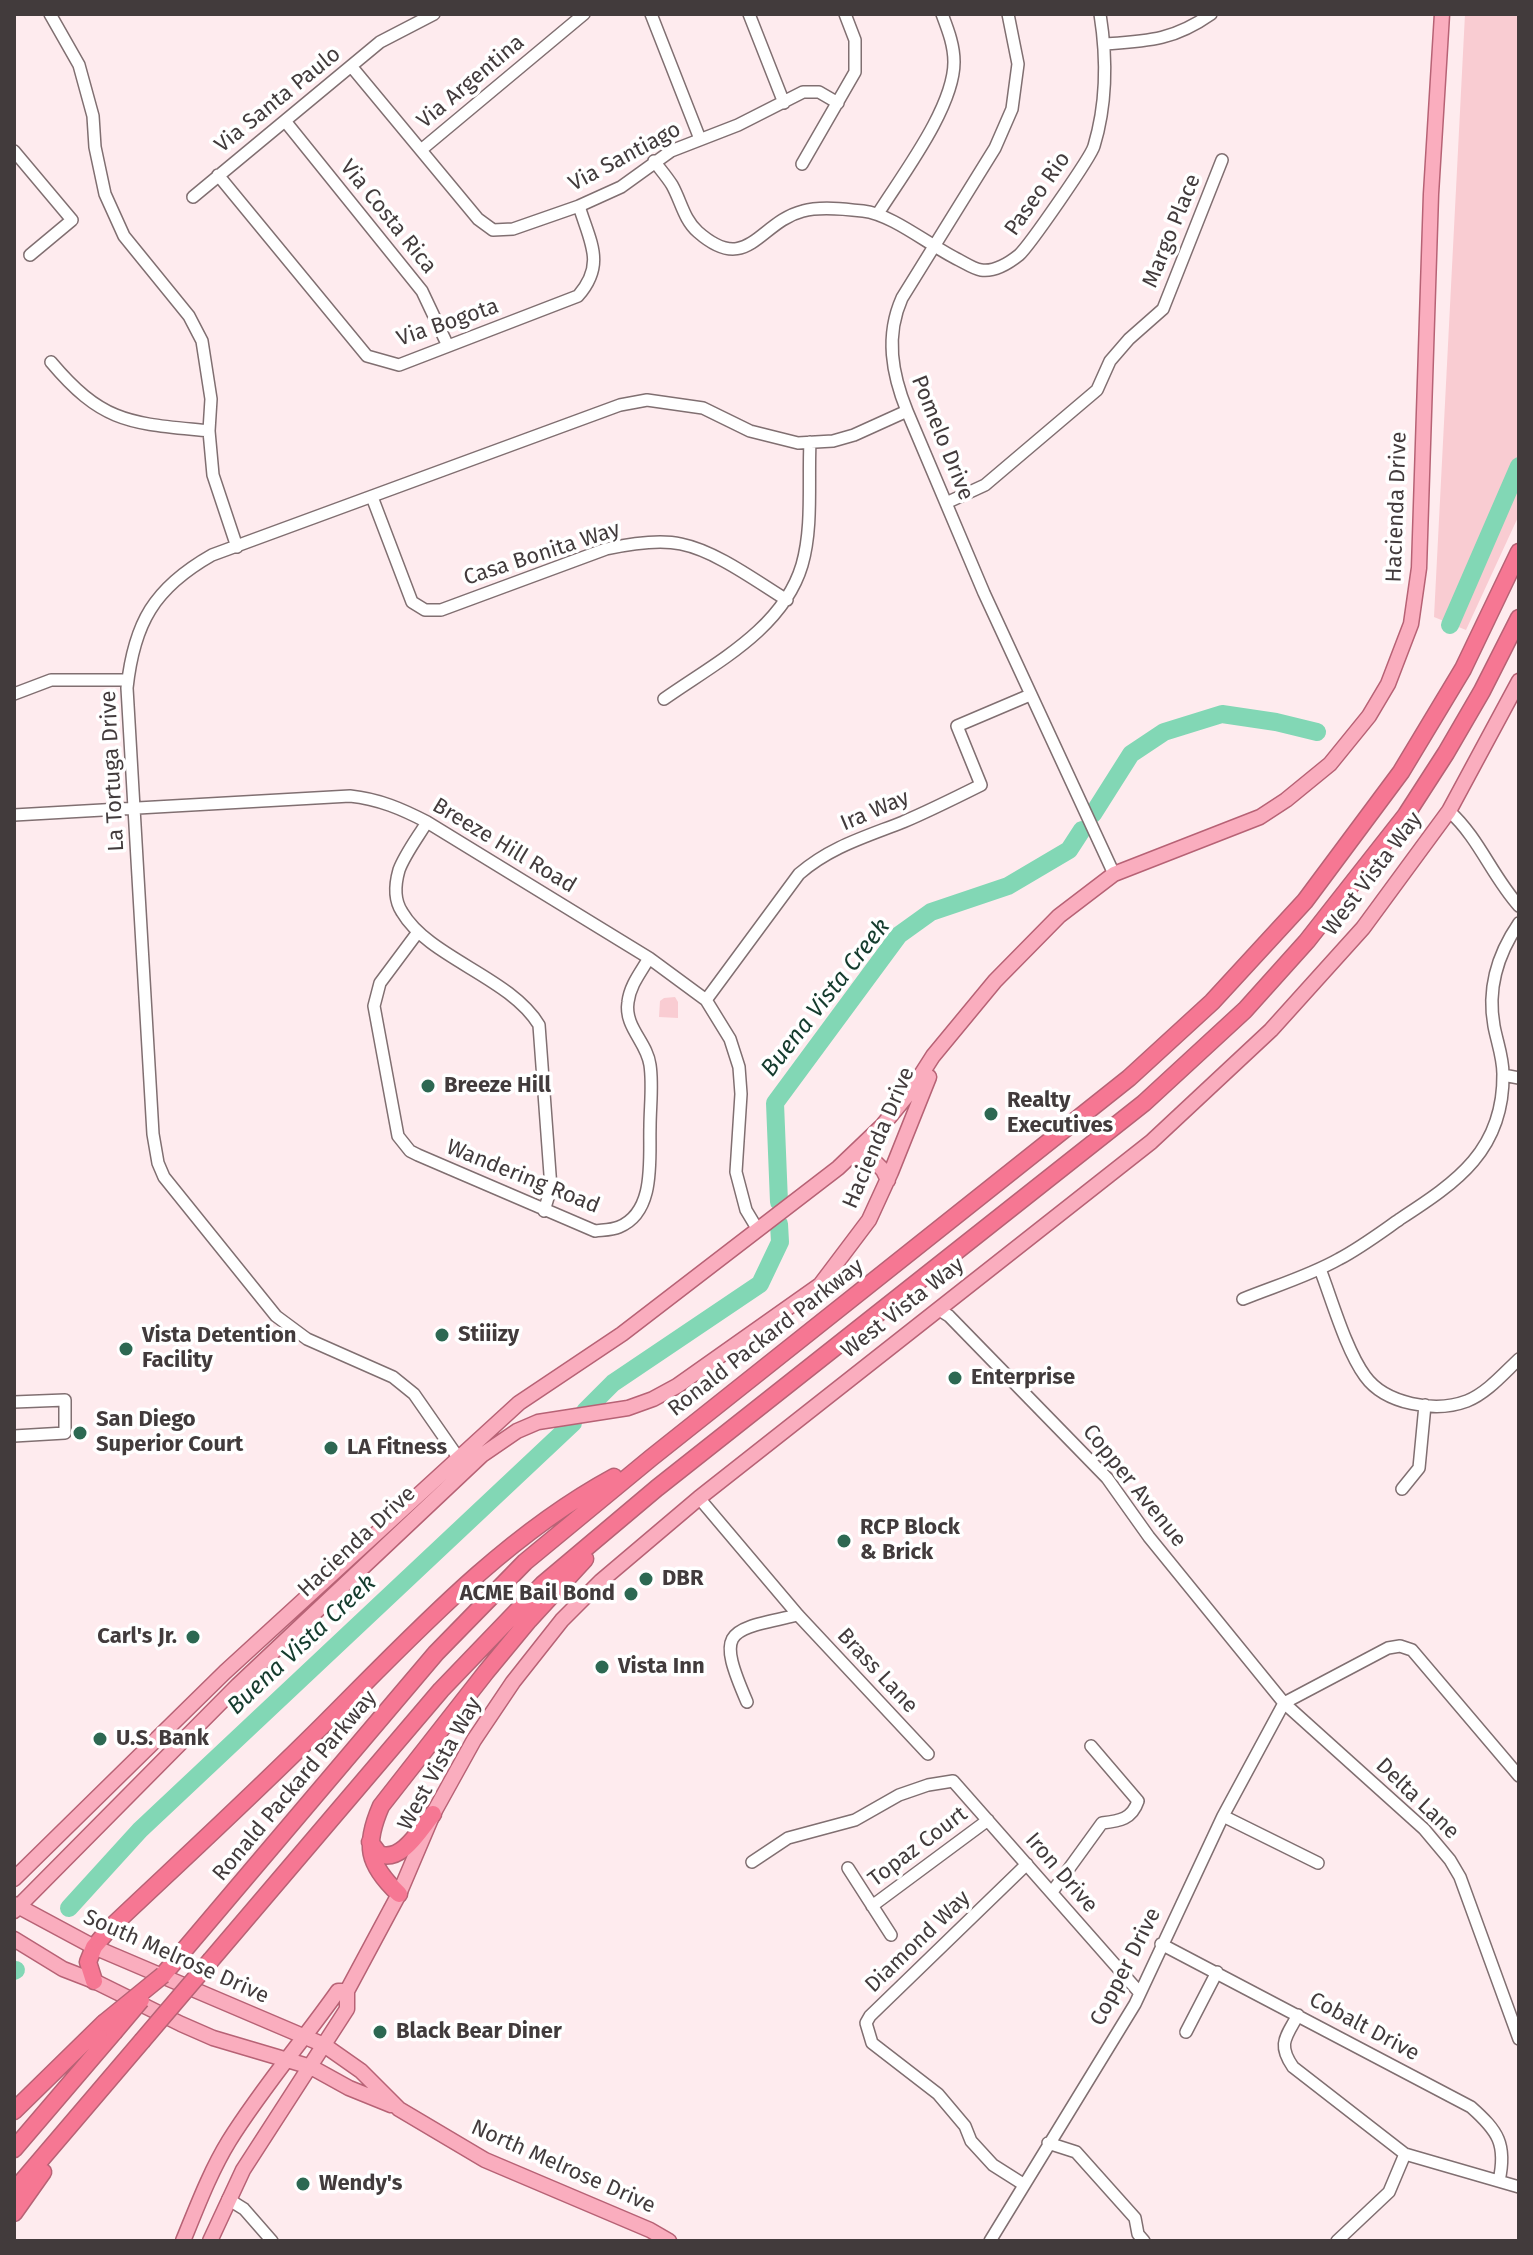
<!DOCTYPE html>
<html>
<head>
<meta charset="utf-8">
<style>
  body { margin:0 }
  #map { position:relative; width:1533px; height:2255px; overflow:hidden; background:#feebee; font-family:"Fira Sans",sans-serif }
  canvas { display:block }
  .frame { position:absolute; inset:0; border:16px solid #423b3c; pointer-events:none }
</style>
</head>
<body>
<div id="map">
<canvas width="1533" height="2255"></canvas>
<div class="frame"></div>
</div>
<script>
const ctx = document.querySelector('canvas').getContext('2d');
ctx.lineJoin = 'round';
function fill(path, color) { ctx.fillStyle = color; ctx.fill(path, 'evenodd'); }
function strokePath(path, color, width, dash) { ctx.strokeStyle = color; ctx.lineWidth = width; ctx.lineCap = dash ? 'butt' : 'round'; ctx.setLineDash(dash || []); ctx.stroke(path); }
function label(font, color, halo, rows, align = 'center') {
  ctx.font = font + ' "Fira Sans",sans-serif'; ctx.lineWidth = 7; ctx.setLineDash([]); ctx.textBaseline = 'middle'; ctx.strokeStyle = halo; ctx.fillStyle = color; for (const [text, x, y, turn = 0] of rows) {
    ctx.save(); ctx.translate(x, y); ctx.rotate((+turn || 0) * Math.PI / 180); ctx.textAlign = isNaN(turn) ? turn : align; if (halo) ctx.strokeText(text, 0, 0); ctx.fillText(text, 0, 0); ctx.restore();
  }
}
fill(new Path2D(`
  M1465,14H1519V515L1466,630L1434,617Z
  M675,997L678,1002V1018L659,1017L660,1001L664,998Z`), '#f9ccd2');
strokePath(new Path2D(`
  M1450,625L1519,466
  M1093,814L1131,754L1164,732L1222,714L1276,722L1317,732
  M779,1202L775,1103L899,935L931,912L1008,886L1069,850L1082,830
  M585,1411L613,1383L760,1284L780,1242L779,1224
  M69,1908L140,1830L573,1423
  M14,1971L16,1970`), '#82d7b5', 18);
const minor = new Path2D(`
  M50,14L79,65L93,116L95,147L105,194L124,236L189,316L202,341L211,399L209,431L213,475L237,547
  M651,14L700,139
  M749,14L784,103
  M1008,14L1018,64L1012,109L995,148L902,298C885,336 892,374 907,411L984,593L1114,874
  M1105,44C1149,41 1174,40 1211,14
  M351,66L478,219L493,230L513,229L579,206L621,187L671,151L738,125L803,92H819L838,103
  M285,121L422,291L448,346
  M421,150L584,14
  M14,151L72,220L30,255
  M654,161C660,169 667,177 672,185C681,201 684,220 698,232C748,276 759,222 803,211C820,206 846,209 863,211C892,214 930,246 959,260C965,263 974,269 981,270C994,272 1009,263 1019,255C1029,246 1091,157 1094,146C1107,103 1107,58 1100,14
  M802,164L855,72V40L845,14
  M218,175L367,356L399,365L578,296C606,264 590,242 579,206
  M193,197L380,42L434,14
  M879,212C903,174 954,107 954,62C954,45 948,30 942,14
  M51,362C104,425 132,423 209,431
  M372,497L412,602L425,610H441L606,549C629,544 658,539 681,544C716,551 756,581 787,600
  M946,503L985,485L1097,390L1110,361L1129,339L1163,309L1222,160
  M14,694L51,680H128
  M664,699C715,663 783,629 802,565C813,527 808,482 810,442
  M1449,811C1479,838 1492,876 1519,906
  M14,815L350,796C379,799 402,809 427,822L649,958L706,1000L730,1039L739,1067L741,1094L736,1172L746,1210L758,1230
  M427,822C418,837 405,854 399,870C395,884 394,900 402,912C429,958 510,977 539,1025L551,1188L544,1211
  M418,932L380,983L374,1006L398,1136L410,1151L418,1155L595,1231C602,1230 612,1230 619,1227C656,1212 649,1159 650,1127C650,1107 653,1085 650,1065C647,1042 624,1027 628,1002C630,985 641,972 649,958
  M706,1000L799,874C830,847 865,837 903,822C929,811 955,798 981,785L957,726L1030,695
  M1503,1075L1519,1078
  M1320,1269C1332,1300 1346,1350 1365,1376C1385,1404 1435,1413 1467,1401C1487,1393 1504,1373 1519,1359
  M1243,1299C1275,1286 1309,1276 1339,1259C1360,1248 1380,1233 1400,1219C1457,1182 1504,1150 1503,1074C1503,1057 1497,1042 1494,1026C1487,988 1497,955 1519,923
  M938,1309L949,1316L1107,1478L1149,1537L1284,1703L1424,1829L1450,1860L1460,1877L1519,2039
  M14,1402L65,1400V1433L14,1436
  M462,1463L414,1394L393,1377L307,1339L276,1316L164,1177L158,1163L153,1134L127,688C134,623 154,588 212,555L620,405L647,400L703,408L750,431L798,443L833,441L854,435L907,411
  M1402,1489L1419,1468L1425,1405
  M699,1498L798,1615L928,1754
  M747,1702C715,1628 727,1631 798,1615
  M1223,1816L1318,1863
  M752,1862L788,1838L855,1820L899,1795L928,1785L953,1781L1139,1992
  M848,1868L891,1935
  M1052,1892L1102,1823C1120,1821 1132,1819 1138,1801L1091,1746
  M872,1906L988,1820
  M1161,1944L1471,2107C1498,2131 1507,2144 1499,2181
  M1298,2015C1286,2037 1277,2044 1293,2067L1405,2154L1519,2187
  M1186,2032L1217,1972
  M1048,2143L1076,2152L1135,2218L1138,2234L1144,2241
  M1023,2184L993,2165L971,2141L965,2126L938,2094L872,2043L866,2023L870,2016L1027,1864
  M228,2199L244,2209L272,2241
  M990,2241L1135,2004L1223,1816L1284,1703L1388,1648L1400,1646L1412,1650L1519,1776
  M1337,2241L1389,2192L1405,2154`);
const major = new Path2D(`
  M849,1158H871L883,1170L888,1180
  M14,1879L225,1672L519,1403L622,1334L838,1168L882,1126L910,1092L933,1056L995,981L1059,916L1114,874L1260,817L1286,800L1330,764L1369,716L1388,684L1411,624L1419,568L1431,194L1442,14
  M14,1904L94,1947L324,2045L361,2071L399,2109L485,2160L650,2230L669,2241
  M14,1911L238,1685L482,1455L517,1431L538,1422L628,1408L653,1399L677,1386L820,1285L869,1220L891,1172L929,1077
  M14,1939L63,1969L94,1981L181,2024L213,2038L311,2067L349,2088L391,2105
  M183,2241C197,2207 210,2172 229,2141C262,2088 302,2042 338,1991H347
  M210,2241L243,2170L347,2009V1991L399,1894L433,1814L474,1740L513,1682L562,1620L601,1581L699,1498L1151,1142L1271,1030L1363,928L1449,811L1519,681`);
const highway = new Path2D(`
  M370,1842L379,1854C402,1863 420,1829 433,1814
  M399,1894C367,1864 364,1845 381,1806L486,1672L529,1620L585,1559
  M211,1960L441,1690L543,1584L657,1488L1144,1103L1245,1010L1307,941L1406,815L1446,753L1482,691L1519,618
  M163,1975L436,1653L525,1562L651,1458L1129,1078L1212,1002L1305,901L1401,772L1463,669L1519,552
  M94,1981L88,1962L94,1947L109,1929C181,1861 254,1794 324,1724C413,1635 503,1537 614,1477
  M14,2111L104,2023
  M14,2149L114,2032
  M14,2191L142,2041
  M14,2213L43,2172`);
strokePath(minor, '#806f71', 14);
strokePath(major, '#b76275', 17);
strokePath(highway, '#b76275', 19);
strokePath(minor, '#fff', 11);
strokePath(major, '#faadbe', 14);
strokePath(highway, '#f67793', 16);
const highwayBridge = new Path2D(`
  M104,2023L163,1975
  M114,2032L141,2000
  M142,2041L211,1960`);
strokePath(highwayBridge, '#b76275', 19, []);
strokePath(highwayBridge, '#f67793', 16);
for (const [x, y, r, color] of [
  [428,1086,8,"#2d6852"],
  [991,1114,8,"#2d6852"],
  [442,1335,8,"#2d6852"],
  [126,1349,8,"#2d6852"],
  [955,1378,8,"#2d6852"],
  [80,1433,8,"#2d6852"],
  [331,1448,8,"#2d6852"],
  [844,1541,8,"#2d6852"],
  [646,1579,8,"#2d6852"],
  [631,1594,8,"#2d6852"],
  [193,1637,8,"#2d6852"],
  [602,1667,8,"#2d6852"],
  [100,1739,8,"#2d6852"],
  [380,2032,8,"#2d6852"],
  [303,2184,8,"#2d6852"]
]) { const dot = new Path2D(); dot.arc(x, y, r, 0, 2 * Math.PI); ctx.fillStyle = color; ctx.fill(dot); strokePath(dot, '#fff', 3); }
label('22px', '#423b3c', '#fff', [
  ["Via Argentina",471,82,-40],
  ["Via Santa Paulo",278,100,-39],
  ["Via Santiago",625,157,-28],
  ["Paseo Rio",1038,194,-55],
  ["Via Costa Rica",388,217,51],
  ["Margo Place",1172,231,-68],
  ["Via Bogota",448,323,-19],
  ["Pomelo Drive",942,438,68],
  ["Hacienda Drive",1397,507,-88],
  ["Casa Bonita Way",542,554,-18],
  ["La Tortuga Drive",113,771,-93],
  ["Ira Way",875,811,-23],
  ["Breeze Hill Road",504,846,31],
  ["West Vista Way",1373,874,-53],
  ["Hacienda Drive",879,1138,-67],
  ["Wandering Road",523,1177,22],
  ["West Vista Way",903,1308,-38],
  ["Ronald Packard Parkway",766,1338,-38],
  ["Copper Avenue",1134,1486,51],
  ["Hacienda Drive",357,1542,-43],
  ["Brass Lane",877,1671,47],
  ["West Vista Way",440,1764,-61],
  ["Ronald Packard Parkway",295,1786,-50],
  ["Delta Lane",1417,1799,44],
  ["Topaz Court",918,1847,-37],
  ["Iron Drive",1061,1873,49],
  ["Diamond Way",918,1942,-44],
  ["South Melrose Drive",176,1957,24],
  ["Copper Drive",1126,1967,-63],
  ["Cobalt Drive",1364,2027,28],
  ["North Melrose Drive",563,2167,24]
]);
label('bold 22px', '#423b3c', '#fff', [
  ["Breeze Hill",444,1086],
  ["Realty",1007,1101],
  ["Executives",1007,1126],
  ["Stiiizy",458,1335],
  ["Vista Detention",142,1336],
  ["Facility",142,1361],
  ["Enterprise",971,1378],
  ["San Diego",96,1420],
  ["Superior Court",96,1445],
  ["LA Fitness",347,1448],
  ["RCP Block",860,1528],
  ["& Brick",860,1553],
  ["DBR",662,1579],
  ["ACME Bail Bond",615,1594,"right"],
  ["Carl's Jr.",177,1637,"right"],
  ["Vista Inn",618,1667],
  ["U.S. Bank",116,1739],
  ["Black Bear Diner",396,2032],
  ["Wendy's",319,2184]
], 'left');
label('italic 24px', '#143b2d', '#fff', [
  ["Buena Vista Creek",826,998,-52],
  ["Buena Vista Creek",302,1645,-43]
]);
</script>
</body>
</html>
